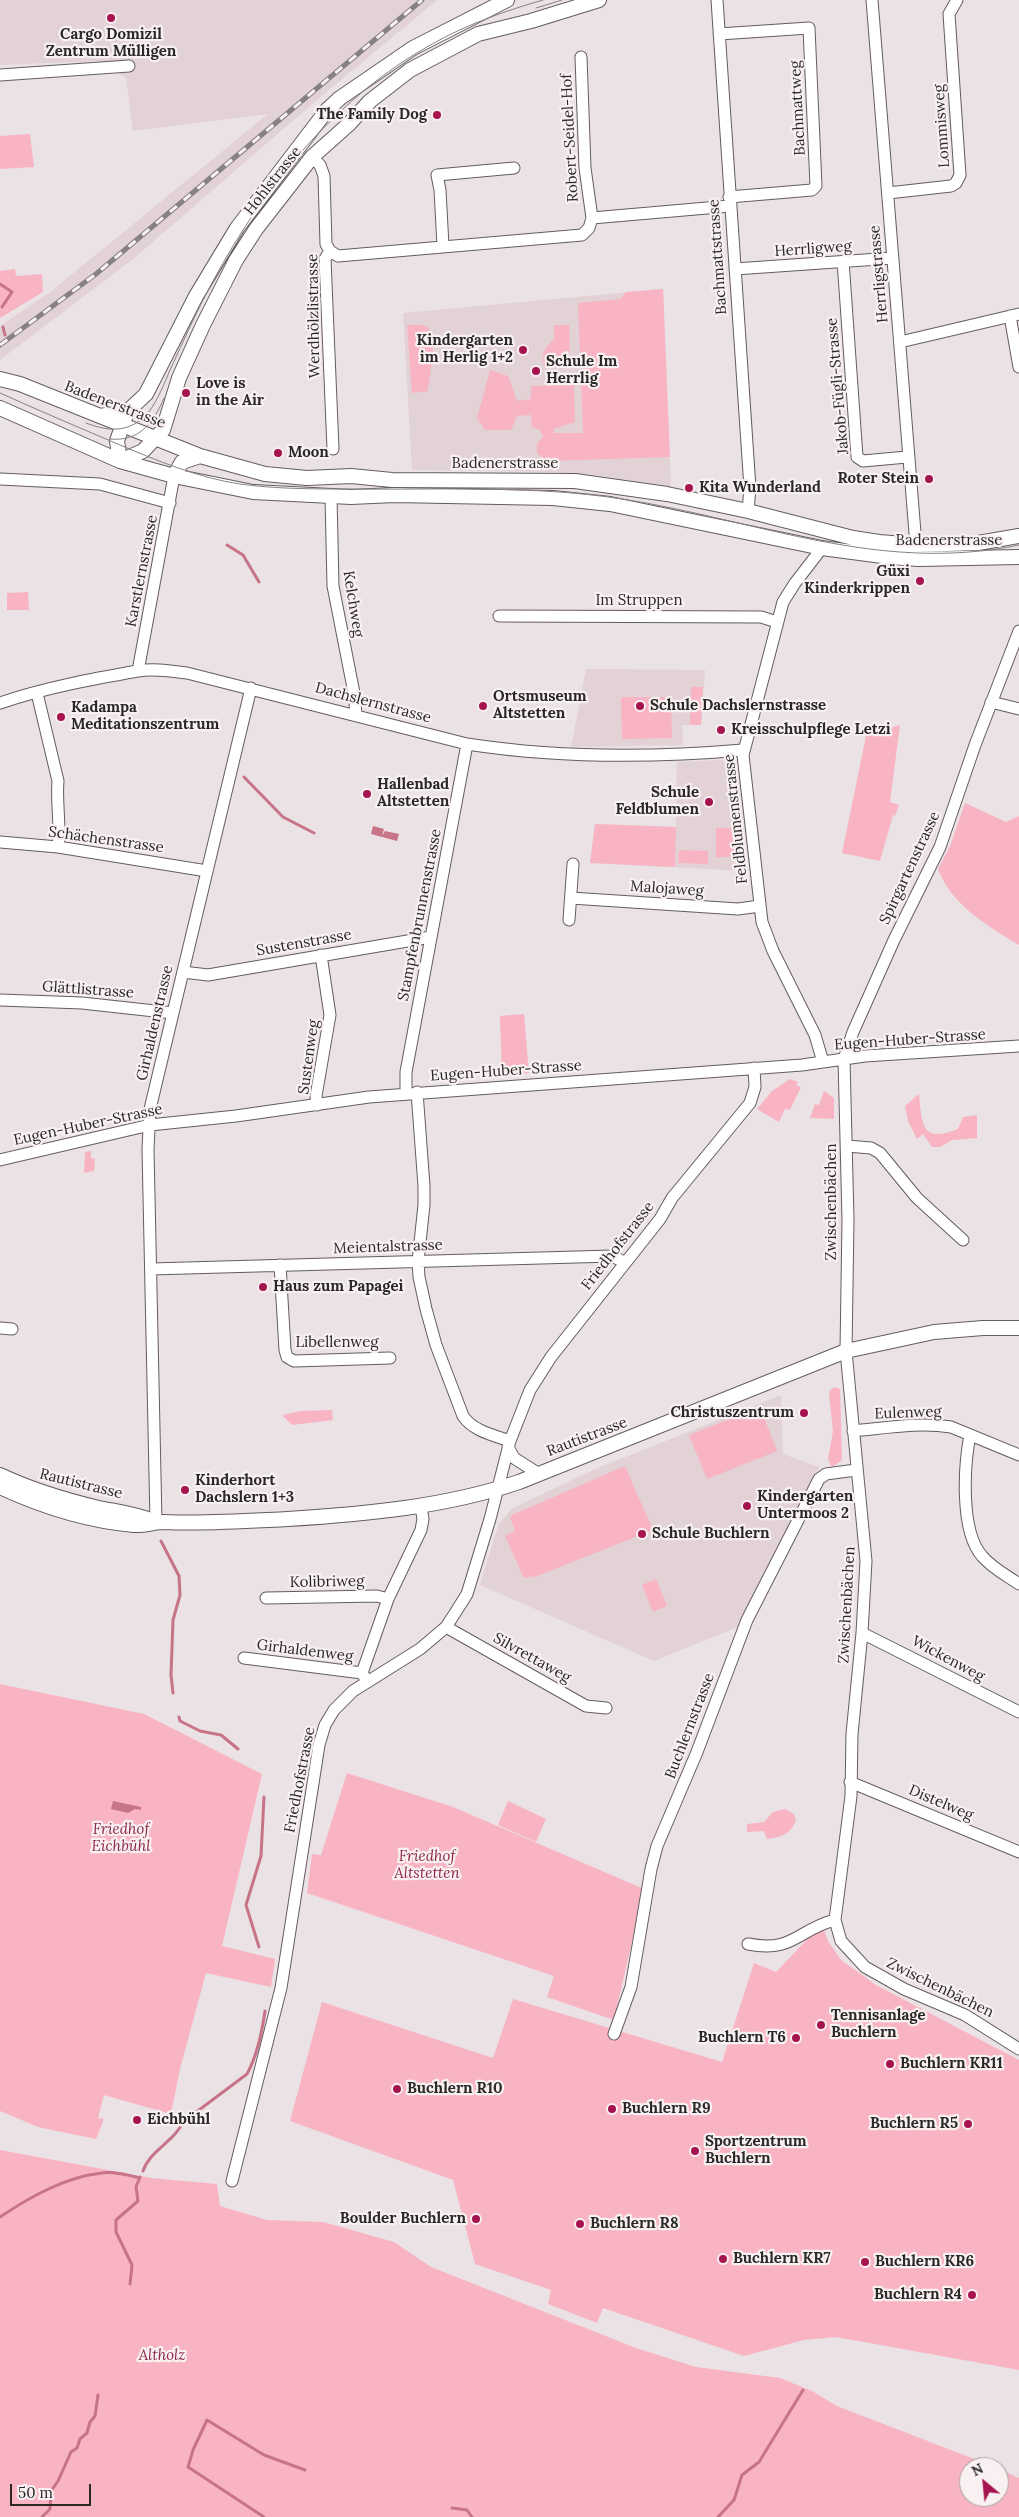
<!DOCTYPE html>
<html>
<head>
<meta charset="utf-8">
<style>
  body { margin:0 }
  #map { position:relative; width:1019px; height:2517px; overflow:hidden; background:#eae2e4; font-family:Lora,serif }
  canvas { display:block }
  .north { position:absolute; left:959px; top:2457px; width:50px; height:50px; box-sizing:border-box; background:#f8f0f1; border:1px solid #a6a0a0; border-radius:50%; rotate:332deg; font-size:14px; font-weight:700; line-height:20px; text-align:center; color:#2a2727 }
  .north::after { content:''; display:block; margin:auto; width:18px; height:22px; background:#a6144f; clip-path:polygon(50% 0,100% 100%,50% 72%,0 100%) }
  .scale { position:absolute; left:10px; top:2484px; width:81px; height:22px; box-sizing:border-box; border:2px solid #2a2727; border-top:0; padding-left:6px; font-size:15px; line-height:18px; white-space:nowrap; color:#2a2727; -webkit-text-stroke:4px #f8f0f1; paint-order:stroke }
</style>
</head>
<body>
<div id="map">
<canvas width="1019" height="2517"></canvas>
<div class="north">N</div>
<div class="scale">50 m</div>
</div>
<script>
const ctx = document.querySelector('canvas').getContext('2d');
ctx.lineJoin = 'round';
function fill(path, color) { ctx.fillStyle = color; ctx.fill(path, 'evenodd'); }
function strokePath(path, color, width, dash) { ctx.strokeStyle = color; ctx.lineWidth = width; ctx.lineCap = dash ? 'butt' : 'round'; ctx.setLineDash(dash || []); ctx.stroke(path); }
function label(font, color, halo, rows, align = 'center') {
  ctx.font = font + ' Lora,serif'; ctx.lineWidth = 4.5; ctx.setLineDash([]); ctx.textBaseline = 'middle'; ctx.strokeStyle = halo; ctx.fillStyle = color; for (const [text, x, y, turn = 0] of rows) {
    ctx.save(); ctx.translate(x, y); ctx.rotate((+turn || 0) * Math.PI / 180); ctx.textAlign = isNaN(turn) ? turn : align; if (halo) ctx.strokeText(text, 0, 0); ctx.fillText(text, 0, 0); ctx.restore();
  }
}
fill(new Path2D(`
  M0,0H437L311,105L132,260L0,360V326L49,293L268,114L133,131L126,78L99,61L0,65Z
  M663,289L671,487L594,475L550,472L412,470L403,313Z
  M586,669L705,670L701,725H682L683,745L571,747Z
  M721,760L733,765L739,775L747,871L590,863L595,824L676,827L677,762Z
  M781,1395L783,1454L819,1467L740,1626L654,1661L480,1585L499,1523L513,1508L595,1469Z`), '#e2d2d5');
fill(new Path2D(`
  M30,134L34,167L0,169V136Z
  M15,269L16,276L42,274L43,292L0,318V271Z
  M663,289L670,457L547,461L537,453V444L543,437L540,430L532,427L531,415L517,416L511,430H485L477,418L490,370L508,376L517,401L531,399V386L574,385L575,422L554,429V433H583L578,303L620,299L626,292Z
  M407,325C414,325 425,323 429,329C438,339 429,377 428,391L412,393Z
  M554,325H569L570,351H563L564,367L545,368C540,354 544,350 554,339Z
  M28,592L29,610H7V593Z
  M691,687H703L701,725H690Z
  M621,697H671L672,738L622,739Z
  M900,725L890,802L899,805L895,816L893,815L880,861L842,853L866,736Z
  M965,803L1006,822L1019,816V945C988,926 951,905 938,869L950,846Z
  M595,824L676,827L675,867L590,863Z
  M716,828H735V857H716Z
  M679,850L708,851V864L678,863Z
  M524,1014L529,1073L502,1075L500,1016Z
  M790,1079L798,1082L796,1085L801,1087L790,1110L785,1109L779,1122L757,1109L772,1091Z
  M824,1091L834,1098V1119L810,1118L815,1104L819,1105Z
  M919,1094C922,1124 921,1144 958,1129L963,1117L977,1115V1138L952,1140L940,1147H932L923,1134L917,1139L908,1121L905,1106Z
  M91,1151V1158L95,1159L94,1171L84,1173L85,1152Z
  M835,1387L840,1389L842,1460L834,1466H831L828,1459L833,1431L829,1394L830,1390Z
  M760,1407L777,1451L707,1479L689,1435Z
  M332,1410L333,1420L292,1425L282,1415L301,1411Z
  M625,1466L653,1530L532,1578L531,1576L524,1578L505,1536L515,1531L510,1517L512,1515Z
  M656,1579L667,1606L653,1612L642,1585Z
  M0,1684L144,1714L262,1774L222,1946L275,1959L271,1987L206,1973L180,2069L171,2114L104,2095L98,2118L104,2119L96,2139L38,2127L0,2111Z
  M347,1773L453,1807L644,1889L614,2020L547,1997L554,1976L307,1893L312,1854L321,1855Z
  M508,1801L546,1819L536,1842L498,1825Z
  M785,1809L794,1814L796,1821C789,1835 782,1837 767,1839L764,1831L747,1832V1824L764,1822L773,1812Z
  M823,1927L828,1941L841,1960L876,1985L1019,2060V2370L836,2337L804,2340L744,2356L603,2308L597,2323L548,2304L551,2290L475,2264L453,2180L290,2121L322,2002L493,2058L513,1999L722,2062L754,1963L776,1972L816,1930Z
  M0,2150L151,2178L217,2184L220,2206L267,2220L323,2222L394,2242L431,2267L636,2348L696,2367L780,2378L812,2391L837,2406L995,2467H969V2497H999V2469L1019,2478V2517H0Z`), '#f9b4c3');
fill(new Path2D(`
  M373,826L384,829L382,836L385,831L399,834L397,841L371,834Z
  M113,1801L141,1807V1810L135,1809L128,1813L111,1809Z`), '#c77388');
strokePath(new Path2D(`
  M0,284L12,292L2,307
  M3,327L5,335
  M227,545L243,555L259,582
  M244,777L283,817L314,833
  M161,1541L179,1576L180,1595L173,1620L171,1675L173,1693
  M179,1717L180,1721L200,1731L221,1735L238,1749
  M259,1947L246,1905L261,1856L264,1797
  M143,2171C150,2150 174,2142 183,2122L247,2074C257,2056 262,2032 265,2011
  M0,2217C30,2197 65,2177 102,2173C114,2171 128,2175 140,2178
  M130,2284L132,2265L116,2232V2220L138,2201L136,2187L140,2177
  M452,2508L467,2510L472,2517
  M42,2517L50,2509L51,2491L58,2481L71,2452L77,2448L80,2439L87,2433L90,2422L95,2416L98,2395
  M264,2517L188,2467L193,2450L207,2420L264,2455L305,2470
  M718,2517L734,2500L742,2475L759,2462L803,2390`), '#c77388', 3);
const minor = new Path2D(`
  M717,0L750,488L748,511
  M872,0L916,545
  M719,34L809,28L816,186L812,190L729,197
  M0,75L129,66
  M312,157L320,165L324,176L326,244L330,251L338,256L582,235L589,228L592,218L585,168L581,57
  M888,193L951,186L956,183L960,175L949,14L957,0
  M592,218L730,206
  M443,246L440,190L437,175L514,168
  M330,251L325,259L333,449
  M843,261L857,457L863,461L907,457
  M735,269L893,258
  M1010,316L1019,367
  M900,342L1019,314
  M0,479L100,484L170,503
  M331,496L333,586L354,693L356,714
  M822,548L795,583L783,602L743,755L762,922L773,951L815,1035L823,1062
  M499,616L761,617L777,622
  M1019,631L975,745L940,847L894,940L853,1032L844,1059L848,1220L846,1351L866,1561L862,1633L852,1734L851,1796L835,1920L841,1941L865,1967L904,1989L965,2015L1019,2049
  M138,671L174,476
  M37,693L58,781C56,803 61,825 58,847
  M991,702L1019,709
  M0,703C44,688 92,679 138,671C154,668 171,671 187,673L467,744C558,758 651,758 743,750
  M0,842L58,847L207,871
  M571,898L738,909L760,906
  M569,920L573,864
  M183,972L208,975L431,937
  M0,1000L82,1003L173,1013
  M417,1092L424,1186V1205L418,1261L419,1277L426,1309L436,1345L463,1416C473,1431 493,1435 510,1441
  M406,1093V1072L467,744
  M317,1105L316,1096L330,1015L321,955
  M847,1146L871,1148L880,1153L917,1198L963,1240
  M0,1160L150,1125L236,1116L369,1097L802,1065L865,1056L1019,1046
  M280,1265L285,1350L287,1357L294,1361L390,1358
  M151,1269L612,1256L624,1262
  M0,1328L12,1329
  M853,1431C886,1428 919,1422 951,1427L1019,1455
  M970,1435C964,1466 960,1531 982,1556C992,1568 1006,1575 1019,1584
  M508,1447L514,1458L539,1474
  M156,1522L148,1149L150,1109L251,688
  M266,1598L377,1596L388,1599
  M446,1627L586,1706L606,1708
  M862,1633L1019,1712
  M244,1658L362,1673
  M367,1681L362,1673L388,1599L421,1530L423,1519L421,1507
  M850,1782L1019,1852
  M748,1944C794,1953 798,1929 835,1920
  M614,2034L631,1987L651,1869L657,1846L697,1752L747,1620L819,1479L826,1474L856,1470
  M232,2181L281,1988L319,1745L325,1725L334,1710L353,1691L420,1649L446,1627L457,1610L467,1594L490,1519L510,1441L530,1390L551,1357L660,1219L672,1198L750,1103L755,1087L754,1068`);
const tertiary = new Path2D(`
  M0,379L20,384L200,456L265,474L307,478L351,476L392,480L575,481L667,494L748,511L853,538L879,542L916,545L978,543L1019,536
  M0,408L120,461L174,476L253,492L351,497L394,495L553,498L610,504L822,548L890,557L919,559L1019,557
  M100,416L129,410L146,394L196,296L237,228L327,110L340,98L413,48L507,0
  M120,461L143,451L163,430L179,378L203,325L236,260L256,229L312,157L349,124L370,101L410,70L478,34L531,21L599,0
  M120,461L117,441L125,418
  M174,476L182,462L200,456
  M0,1475C32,1490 65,1500 99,1508C119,1512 137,1514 156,1522
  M0,1487C41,1506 88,1521 134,1525C144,1526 154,1522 164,1522C206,1524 247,1521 288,1519C366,1514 445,1507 519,1482L846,1351L934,1332L983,1328H1019`);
strokePath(minor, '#645d5f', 13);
strokePath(tertiary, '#645d5f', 16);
strokePath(minor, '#fff', 11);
strokePath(tertiary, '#fff', 14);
strokePath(new Path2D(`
  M536,8L562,0
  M0,393C40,411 80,428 120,445C158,461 199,478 240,484C276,489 313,489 349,489C440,490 532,485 622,499C758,520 878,574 1019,545
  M86,423C109,432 130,433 148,413C158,400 164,384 170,370C184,340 197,310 213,281C264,186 338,95 434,43C468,24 505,11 543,0
  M110,439C140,442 154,422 164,398`), '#878182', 1);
const rail = new Path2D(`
  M0,345L96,274L422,0`);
strokePath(rail, '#878182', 5);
strokePath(rail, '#f8f0f1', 3, [9]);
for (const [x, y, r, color] of [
  [111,18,5,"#a6144f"],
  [437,115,5,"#a6144f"],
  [523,350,5,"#a6144f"],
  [536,371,5,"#a6144f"],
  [186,393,5,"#a6144f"],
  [278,453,5,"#a6144f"],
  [929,479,5,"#a6144f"],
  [689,488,5,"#a6144f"],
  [920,581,5,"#a6144f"],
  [483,706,5,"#a6144f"],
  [640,706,5,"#a6144f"],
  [61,717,5,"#a6144f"],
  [721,730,5,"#a6144f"],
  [367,794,5,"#a6144f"],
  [709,802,5,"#a6144f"],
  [263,1287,5,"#a6144f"],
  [804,1413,5,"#a6144f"],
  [185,1490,5,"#a6144f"],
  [747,1506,5,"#a6144f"],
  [642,1534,5,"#a6144f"],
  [821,2025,5,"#a6144f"],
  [796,2038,5,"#a6144f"],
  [890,2064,5,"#a6144f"],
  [397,2089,5,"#a6144f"],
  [612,2109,5,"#a6144f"],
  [137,2120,5,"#a6144f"],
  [968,2124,5,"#a6144f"],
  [695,2151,5,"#a6144f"],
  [476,2219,5,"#a6144f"],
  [580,2224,5,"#a6144f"],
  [723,2259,5,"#a6144f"],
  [865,2262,5,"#a6144f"],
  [972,2295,5,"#a6144f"]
]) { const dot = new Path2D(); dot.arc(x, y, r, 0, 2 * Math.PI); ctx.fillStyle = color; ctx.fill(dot); strokePath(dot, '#f8f0f1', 2); }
label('bold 15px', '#2a2727', '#f8f0f1', [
  ["Cargo Domizil",111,35,"center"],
  ["Zentrum Mülligen",111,52,"center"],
  ["The Family Dog",427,115,"right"],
  ["Kindergarten",513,341,"right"],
  ["im Herlig 1+2",513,358,"right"],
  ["Schule Im",546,362],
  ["Herrlig",546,379],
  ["Love is",196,384],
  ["in the Air",196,401],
  ["Moon",288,453],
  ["Roter Stein",919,479,"right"],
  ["Kita Wunderland",699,488],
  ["Güxi",910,572,"right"],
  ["Kinderkrippen",910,589,"right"],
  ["Ortsmuseum",493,697],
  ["Altstetten",493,714],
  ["Schule Dachslernstrasse",650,706],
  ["Kadampa",71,708],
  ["Meditationszentrum",71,725],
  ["Kreisschulpflege Letzi",731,730],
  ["Hallenbad",377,785],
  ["Altstetten",377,802],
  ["Schule",699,793,"right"],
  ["Feldblumen",699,810,"right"],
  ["Haus zum Papagei",273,1287],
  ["Christuszentrum",794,1413,"right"],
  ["Kinderhort",195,1481],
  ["Dachslern 1+3",195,1498],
  ["Kindergarten",757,1497],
  ["Untermoos 2",757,1514],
  ["Schule Buchlern",652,1534],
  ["Tennisanlage",831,2016],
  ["Buchlern",831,2033],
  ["Buchlern T6",786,2038,"right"],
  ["Buchlern KR11",900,2064],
  ["Buchlern R10",407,2089],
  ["Buchlern R9",622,2109],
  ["Eichbühl",147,2120],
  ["Buchlern R5",958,2124,"right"],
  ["Sportzentrum",705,2142],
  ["Buchlern",705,2159],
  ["Boulder Buchlern",466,2219,"right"],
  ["Buchlern R8",590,2224],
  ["Buchlern KR7",733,2259],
  ["Buchlern KR6",875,2262],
  ["Buchlern R4",962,2295,"right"]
], 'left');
label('15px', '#2a2727', '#f8f0f1', [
  ["Bachmattweg",798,108,-93],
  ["Lommisweg",942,126,-94],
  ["Robert-Seidel-Hof",570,138,-93],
  ["Hohlstrasse",273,181,-52],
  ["Herrligweg",813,249,-4],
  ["Bachmattstrasse",718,257,-94],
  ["Herrligstrasse",879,274,-95],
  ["Werdhölzlistrasse",314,316,-91],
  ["Jakob-Fügli-Strasse",838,386,-95],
  ["Badenerstrasse",115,405,21],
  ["Badenerstrasse",505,464],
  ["Badenerstrasse",949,541],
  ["Karstlernstrasse",142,571,-79],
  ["Im Struppen",639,601],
  ["Kelchweg",353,604,81],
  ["Dachslernstrasse",373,703,15],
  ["Feldblumenstrasse",736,819,-96],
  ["Schächenstrasse",106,840,8],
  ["Spirgartenstrasse",910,868,-65],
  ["Malojaweg",667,889,4],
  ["Stampfenbrunnenstrasse",420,915,-79],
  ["Sustenstrasse",304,943,-10],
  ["Glättlistrasse",88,990,4],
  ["Girhaldenstrasse",155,1023,-77],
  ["Eugen-Huber-Strasse",910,1040,-4],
  ["Sustenweg",309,1057,-82],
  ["Eugen-Huber-Strasse",506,1071,-4],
  ["Eugen-Huber-Strasse",88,1125,-12],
  ["Zwischenbächen",832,1202,-90],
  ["Friedhofstrasse",618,1246,-52],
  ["Meientalstrasse",388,1247,-2],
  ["Libellenweg",337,1343],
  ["Eulenweg",908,1413,-2],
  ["Rautistrasse",587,1437,-21],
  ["Rautistrasse",81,1484,14],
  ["Kolibriweg",327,1582,-1],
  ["Zwischenbächen",847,1605,-87],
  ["Girhaldenweg",305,1651,7],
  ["Silvrettaweg",532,1658,29],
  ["Wickenweg",948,1659,28],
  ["Buchlernstrasse",690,1726,-69],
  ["Friedhofstrasse",300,1780,-79],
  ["Distelweg",941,1803,23],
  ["Zwischenbächen",940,1988,26]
]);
label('italic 15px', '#8d284a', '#f8f0f1', [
  ["Friedhof",121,1830],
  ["Eichbühl",121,1847],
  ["Friedhof",427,1857],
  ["Altstetten",427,1874],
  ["Altholz",162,2356]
]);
</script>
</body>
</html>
